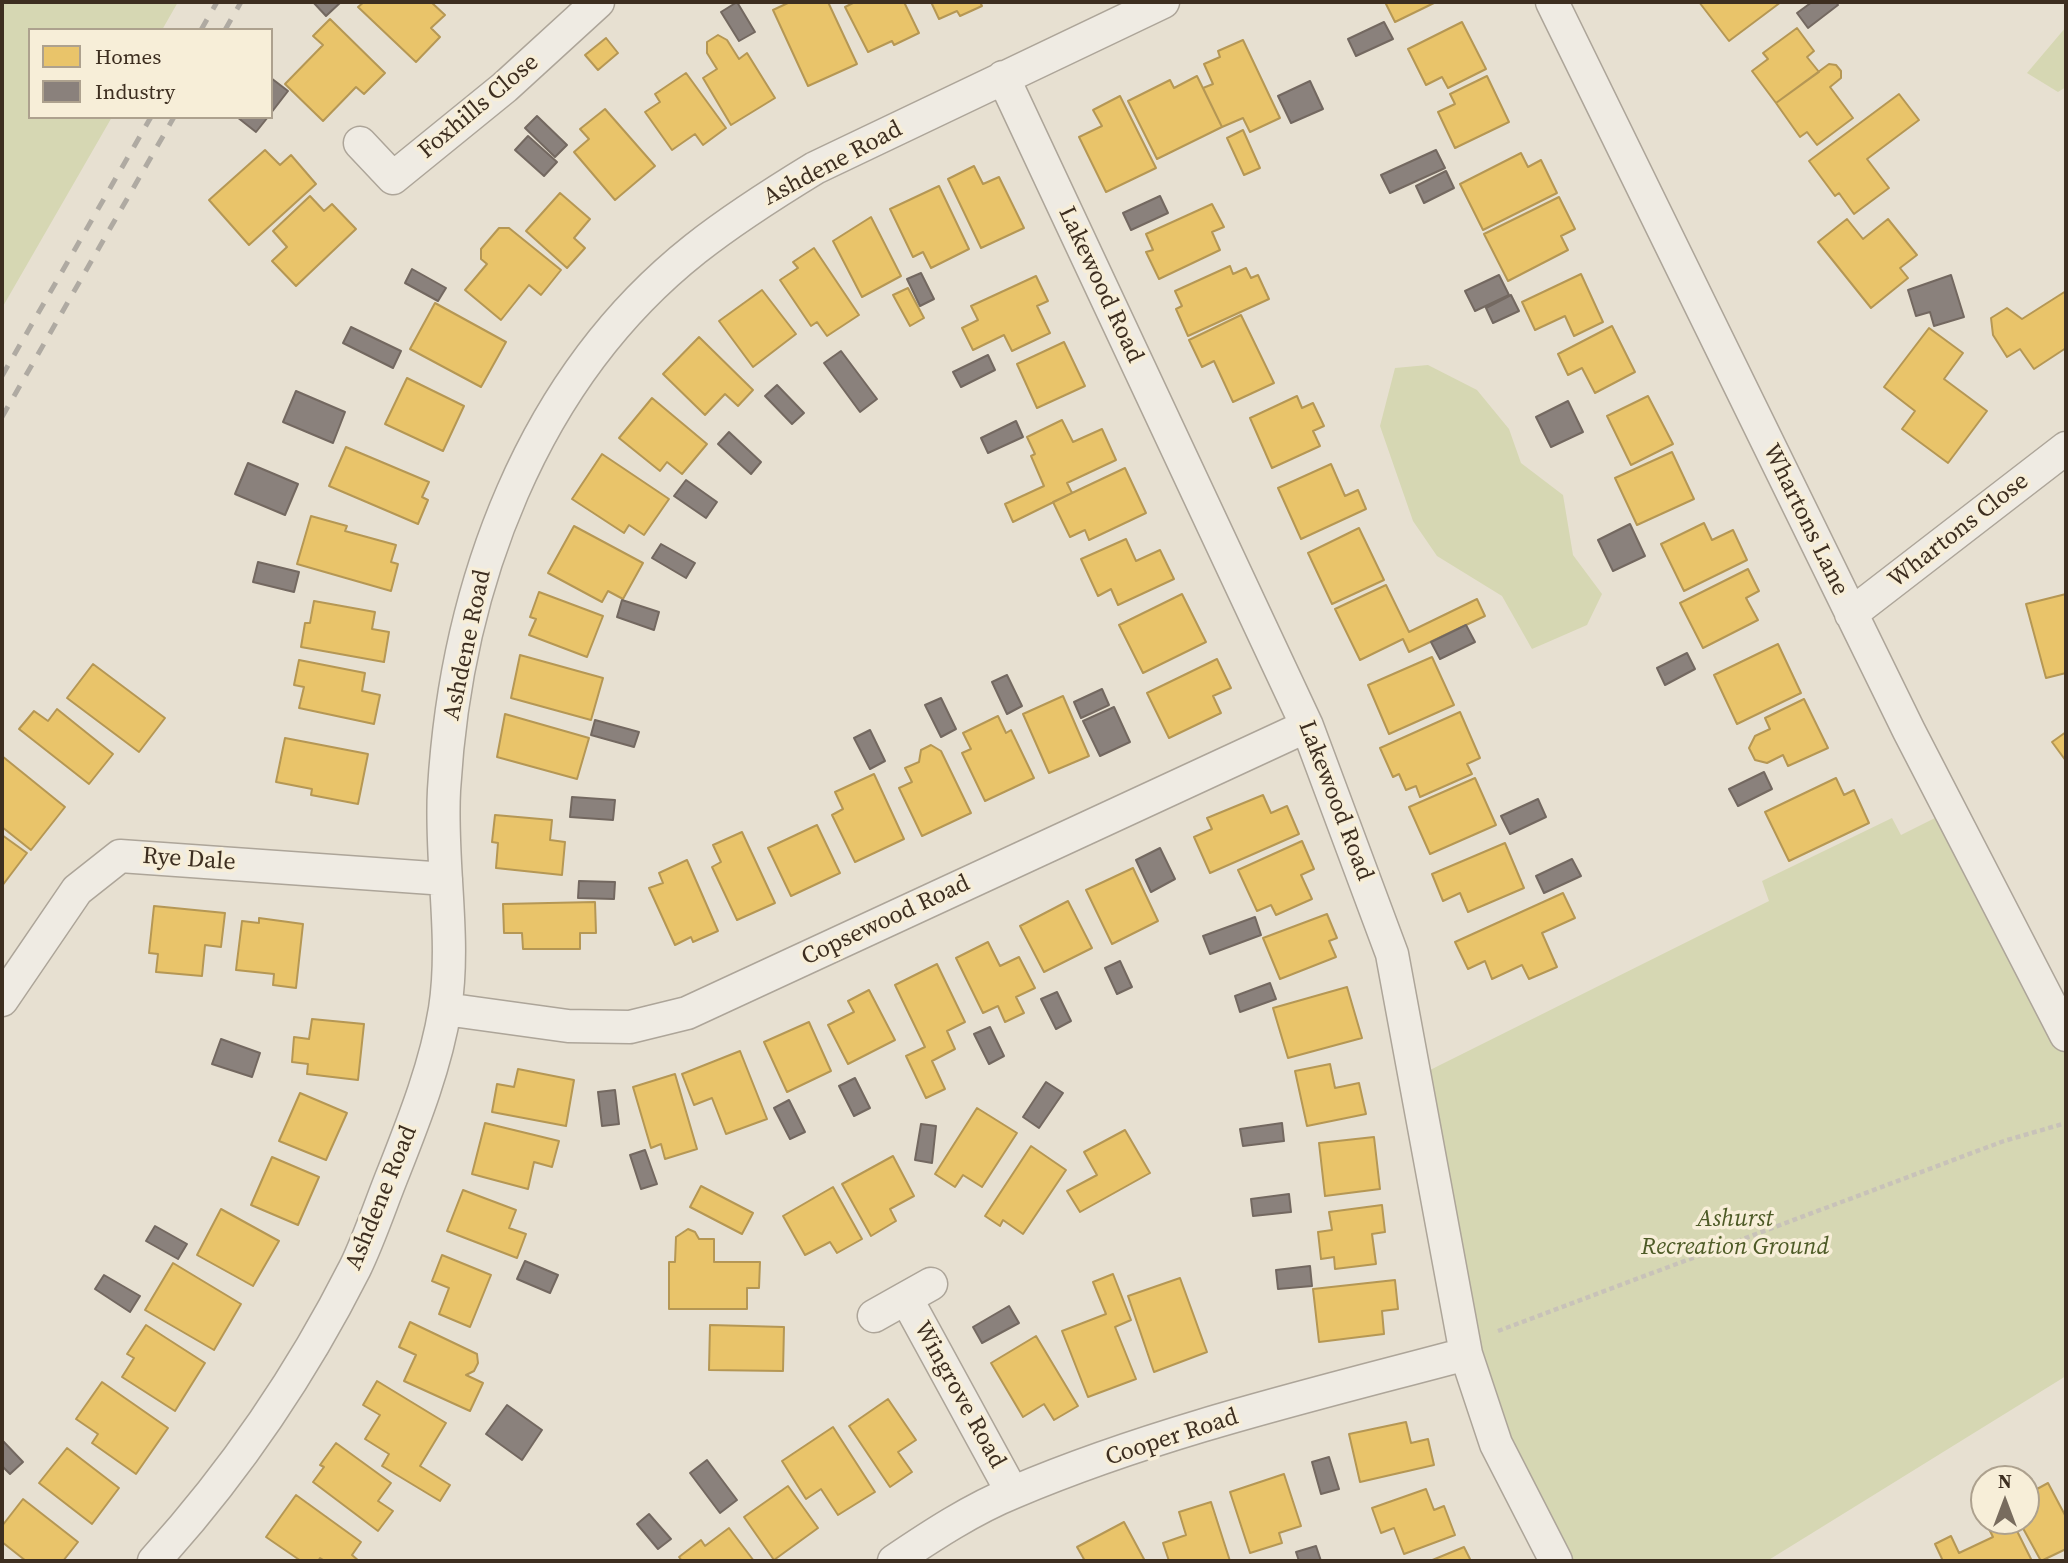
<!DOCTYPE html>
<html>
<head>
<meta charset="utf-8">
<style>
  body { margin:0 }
  #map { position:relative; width:2068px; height:1563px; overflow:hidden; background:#e7e0d1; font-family:"Source Serif 4",serif }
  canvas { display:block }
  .frame { position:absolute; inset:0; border:4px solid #3d2e20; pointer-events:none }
  .legend { position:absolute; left:28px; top:28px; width:245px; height:91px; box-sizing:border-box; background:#f7eed8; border:2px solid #ada18e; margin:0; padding:9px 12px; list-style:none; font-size:21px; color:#3d2e20 }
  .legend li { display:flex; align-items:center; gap:14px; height:35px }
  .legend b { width:35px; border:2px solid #ada18e }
  .north { position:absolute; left:1970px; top:1465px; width:70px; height:70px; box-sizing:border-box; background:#f7eed8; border:2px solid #ada18e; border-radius:50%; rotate:0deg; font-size:19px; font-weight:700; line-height:28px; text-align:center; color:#3d2e20 }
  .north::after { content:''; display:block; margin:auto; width:24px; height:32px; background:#786c5e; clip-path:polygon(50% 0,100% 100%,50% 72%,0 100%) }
</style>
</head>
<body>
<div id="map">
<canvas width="2068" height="1563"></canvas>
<div class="frame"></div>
<ul class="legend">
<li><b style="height:19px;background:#e9c46a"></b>Homes</li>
<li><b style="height:19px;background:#8a817c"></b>Industry</li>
</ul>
<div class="north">N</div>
</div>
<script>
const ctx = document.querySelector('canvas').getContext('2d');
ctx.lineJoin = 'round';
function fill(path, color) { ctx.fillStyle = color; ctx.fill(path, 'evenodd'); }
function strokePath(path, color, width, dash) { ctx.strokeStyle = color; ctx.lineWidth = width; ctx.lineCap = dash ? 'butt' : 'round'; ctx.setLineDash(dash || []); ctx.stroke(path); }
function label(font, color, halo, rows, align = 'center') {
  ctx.font = font + ' "Source Serif 4",serif'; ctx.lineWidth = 7; ctx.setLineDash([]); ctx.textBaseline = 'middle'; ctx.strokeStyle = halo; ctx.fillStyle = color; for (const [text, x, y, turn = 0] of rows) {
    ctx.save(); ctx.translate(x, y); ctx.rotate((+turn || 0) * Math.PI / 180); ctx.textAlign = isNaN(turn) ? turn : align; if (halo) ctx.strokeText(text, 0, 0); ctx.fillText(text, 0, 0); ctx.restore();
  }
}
fill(new Path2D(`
  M2,2H178L162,30H30V117H112L2,308Z
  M2066,27V87L2058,92L2027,73Z
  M1428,365L1477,390L1509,429L1521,463L1563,495L1573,555L1602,594L1587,625L1532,649L1502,596L1437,556L1413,521L1380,426L1395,368Z
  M1949,811L2066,1035V1376L1767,1561H1556L1496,1444L1416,1077L1769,901L1762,881L1892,818L1901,835Z`), '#d6d7b3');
const homes = new Path2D(`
  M364,2H431L445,15L431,28L440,37L416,62L358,7Z
  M790,2H828L857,64L808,86L773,10Z
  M855,2H904L919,33L894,45L892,41L868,52L845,7Z
  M931,2H980L982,6L960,16L957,11L939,19Z
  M1385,2H1436L1395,22Z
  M1699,2H1781L1729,41Z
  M330,19L385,73L364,94L356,87L323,121L285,84L323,45L313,36Z
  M1462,22L1486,69L1448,88L1442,77L1426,85L1408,49Z
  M1797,28L1814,51L1807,57L1819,72L1776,103L1752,71L1768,59L1763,53Z
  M718,35L727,40L739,59L747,53L775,98L731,125L703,78L717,69L707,53V42Z
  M606,38L618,53L598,70L585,55Z
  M1243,40L1280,118L1250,132L1243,118L1222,127L1203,88L1213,84L1204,64L1220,57L1218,51Z
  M1829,64L1836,65L1841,71V78L1830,87L1853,118L1817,145L1807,132L1800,137L1776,103Z
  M686,73L726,128L703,145L695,134L672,150L645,112L660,102L655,94Z
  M1197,76L1222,127L1157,159L1128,101L1170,80L1174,88Z
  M1487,76L1509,122L1455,148L1438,112L1455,104L1450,94Z
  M1899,94L1919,120L1867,159L1889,188L1854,214L1839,193L1835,196L1809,161Z
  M1120,96L1156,168L1106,192L1079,137L1102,126L1093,110Z
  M605,109L655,166L615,200L574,152L589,139L580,129Z
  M1243,130L1260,168L1244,175L1227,138Z
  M265,150L280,165L291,155L316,184L249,245L209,200Z
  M1521,153L1528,167L1541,160L1557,193L1483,230L1460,184Z
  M974,166L983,184L999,177L1024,228L981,248L948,179Z
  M939,186L969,249L931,268L923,252L913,257L890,209Z
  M560,193L590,219L574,238L585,248L567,268L526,231Z
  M310,196L324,211L332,204L356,229L296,286L272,261L287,247L273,231Z
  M1559,197L1575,229L1561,236L1568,250L1508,281L1484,234Z
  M1212,204L1224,227L1212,232L1220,250L1159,279L1146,252L1153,250L1146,234Z
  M871,217L901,276L862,297L833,241Z
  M1847,219L1863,239L1888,219L1917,255L1900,268L1908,278L1871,308L1818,242Z
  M499,228H509L561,270L541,295L529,285L501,320L465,290L487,264L481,259V249Z
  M814,248L859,315L827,336L817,322L811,326L780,280L798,268L793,262Z
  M1230,266L1233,274L1246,268L1251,278L1258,275L1269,299L1188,336L1176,309L1182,306L1175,291Z
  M1581,274L1603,322L1574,336L1565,316L1535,330L1522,302Z
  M1036,276L1048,301L1037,306L1050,333L1012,351L1004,335L973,350L962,328L978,320L971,306Z
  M908,288L924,318L910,326L893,295Z
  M762,290L796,334L753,367L719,321Z
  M2066,291V348L2034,369L2020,349L2007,357L1993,335L1991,318L2007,308L2022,319Z
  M435,303L506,342L481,387L410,349Z
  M1241,315L1274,383L1233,402L1214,361L1202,367L1189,340Z
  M1612,326L1635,372L1595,393L1582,368L1568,375L1558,354Z
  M1929,328L1963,353L1944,379L1987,411L1948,463L1902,429L1915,411L1884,387Z
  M699,337L753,390L738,406L725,394L705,415L663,374Z
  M1064,342L1085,386L1037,408L1017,364Z
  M407,378L464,406L443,451L385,424Z
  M1297,396L1302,408L1313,403L1324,426L1313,431L1320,446L1272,468L1250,418Z
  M1648,396L1673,444L1631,465L1607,416Z
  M652,398L707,444L682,474L667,462L660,471L619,438Z
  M1062,420L1073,442L1102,429L1116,460L1067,483L1072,493L1013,522L1005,504L1044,486L1031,456L1035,454L1027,437Z
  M346,447L429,482L422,497L428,500L418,524L329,486Z
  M1672,452L1694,499L1637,525L1615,478Z
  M602,454L669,499L644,535L629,525L624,533L572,499Z
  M1331,464L1345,496L1358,490L1366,509L1301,539L1278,488Z
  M1125,468L1146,513L1089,540L1085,530L1070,537L1053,502Z
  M311,516L347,526L345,531L396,545L391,562L398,564L391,591L297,564Z
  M1704,523L1712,540L1733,530L1747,560L1684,591L1661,544Z
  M574,526L643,563L623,599L608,591L602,602L548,573Z
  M1359,528L1384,580L1332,604L1308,553Z
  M1126,539L1136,561L1160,550L1174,579L1118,605L1111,589L1098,596L1081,559Z
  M1748,569L1759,591L1746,598L1758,620L1703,648L1680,603Z
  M1386,585L1409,632L1477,599L1485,616L1409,652L1403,639L1360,660L1335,609Z
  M539,592L603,616L587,657L529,635L536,619L530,617Z
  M1182,594L1206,642L1143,673L1119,625Z
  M2066,594V673L2046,678L2026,604Z
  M314,601L375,612L372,629L389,632L384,662L301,647L305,623H310Z
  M1778,644L1801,693L1737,724L1714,675Z
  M520,655L603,678L591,720L511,698Z
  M1432,657L1454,705L1389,734L1368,685Z
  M1217,659L1231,688L1213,696L1221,713L1169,738L1147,693Z
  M299,660L365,673L362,691L380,695L374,724L299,708L304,687L294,685Z
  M93,664L165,718L139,752L67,698Z
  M1063,696L1089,756L1049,773L1023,714Z
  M1804,699L1828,748L1788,766L1783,755L1767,763L1755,760L1749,748L1755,736L1770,729L1765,718Z
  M57,709L113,754L89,784L19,729L34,711L48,721Z
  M1460,712L1480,758L1467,764L1472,774L1420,797L1416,786L1406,790L1399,774L1393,777L1380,748Z
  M505,714L589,738L577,779L497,757Z
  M998,716L1006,733L1011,730L1034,778L985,801L962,753L971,749L963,733Z
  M2066,732V761L2052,742Z
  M285,738L368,754L358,804L311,795L312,789L276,782Z
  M931,745L941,751L971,813L922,836L899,788L912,782L905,768L919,762L921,750Z
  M2,756L65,807L31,850L2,827Z
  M874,774L904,839L855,862L832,815L843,809L835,792Z
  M1475,778L1496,825L1430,854L1409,807Z
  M1836,778L1844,795L1854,790L1869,823L1789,861L1765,812Z
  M1263,795L1271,813L1287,806L1299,834L1210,873L1194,837L1212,829L1207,818Z
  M495,815L552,820L550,840L565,842L562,875L496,868L498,843L492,842Z
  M817,825L840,873L791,896L768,848Z
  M742,832L775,903L737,920L712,867L721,862L713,845Z
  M2,835L27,853L2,886Z
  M1302,841L1314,869L1301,875L1312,899L1276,915L1271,905L1257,911L1238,870Z
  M1505,843L1524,888L1468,912L1460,893L1443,901L1432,874Z
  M687,860L718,931L693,942L691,937L675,945L649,888L663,883L659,873Z
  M1133,868L1158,921L1112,944L1086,890Z
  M1563,893L1575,918L1542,933L1557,967L1529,979L1522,965L1492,979L1485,961L1468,969L1455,942Z
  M1068,901L1092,948L1044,972L1020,926Z
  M595,902L596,933H580V949H523L522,933H504L503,904Z
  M154,906L225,913L221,947L205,945L202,976L156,972L158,954L149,953Z
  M1327,914L1337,938L1329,941L1336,957L1280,979L1263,938Z
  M259,918L303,924L296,988L273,985L274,974L236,970L242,921L259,923Z
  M988,942L1000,966L1019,957L1035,988L1016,997L1024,1013L1005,1022L998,1006L983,1013L956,958Z
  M937,964L965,1022L947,1031L955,1049L932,1061L945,1089L926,1098L906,1056L925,1047L895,985Z
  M1347,987L1362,1038L1288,1058L1273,1008Z
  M869,990L895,1040L848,1064L828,1025L854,1012L848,1001Z
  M312,1019L364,1024L358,1080L307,1074L308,1064L292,1062L294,1037L309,1039Z
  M809,1022L831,1071L787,1092L764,1042Z
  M740,1051L767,1119L726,1134L712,1098L694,1105L682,1074Z
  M1330,1064L1335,1088L1359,1083L1366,1114L1307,1126L1295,1071Z
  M518,1069L574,1080L566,1126L492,1112L497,1084L514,1087Z
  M675,1074L697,1149L665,1159L661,1144L651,1148L633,1087Z
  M300,1093L347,1113L326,1160L279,1141Z
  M977,1108L1017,1133L982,1187L963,1175L955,1187L935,1174Z
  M485,1123L559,1141L552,1167L534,1162L528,1189L472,1174Z
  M1125,1130L1150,1173L1080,1212L1067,1191L1097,1175L1084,1152Z
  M1374,1137L1380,1189L1325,1196L1319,1143Z
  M1031,1146L1066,1170L1023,1234L1003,1220L1000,1226L985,1216Z
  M893,1156L914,1196L890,1209L896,1221L871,1236L842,1184Z
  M272,1157L319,1177L298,1225L251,1205Z
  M701,1186L753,1213L742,1234L690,1207Z
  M833,1187L862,1239L837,1253L830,1242L805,1255L783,1216Z
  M463,1190L516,1210L509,1228L526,1234L517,1258L447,1231Z
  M1382,1205L1385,1232L1372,1234L1376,1264L1335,1269L1334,1257L1321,1259L1318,1232L1332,1230L1329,1212Z
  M221,1209L279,1241L253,1286L197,1255Z
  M688,1229L695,1232L699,1239H714V1262H760L759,1288H747V1309H669V1262H675L676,1237Z
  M442,1255L491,1275L470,1327L439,1314L449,1288L432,1281Z
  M173,1263L241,1304L214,1350L145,1310Z
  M1113,1274L1131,1320L1115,1327L1136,1379L1088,1397L1062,1331L1106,1314L1093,1282Z
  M1180,1278L1207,1352L1154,1372L1128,1296Z
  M1395,1280L1398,1309L1382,1311L1384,1334L1319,1342L1313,1289Z
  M410,1322L477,1354L478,1363L474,1371L466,1375L483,1383L470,1411L404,1381L416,1355L399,1347Z
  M146,1325L205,1363L175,1411L122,1377L134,1358L127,1354Z
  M710,1325L784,1327L783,1371L709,1370Z
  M1036,1336L1078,1406L1054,1420L1044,1404L1023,1417L991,1363Z
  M377,1381L446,1423L420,1466L450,1485L440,1501L382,1466L389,1454L365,1439L380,1415L363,1405Z
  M102,1382L168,1428L136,1474L92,1443L98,1434L76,1419Z
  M888,1399L916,1440L898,1452L912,1472L890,1487L849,1426Z
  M1406,1422L1411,1443L1428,1439L1434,1465L1360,1482L1349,1434Z
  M833,1427L875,1492L838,1515L821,1489L806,1499L782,1461Z
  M336,1443L391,1483L378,1501L393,1511L378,1531L313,1482L324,1467L320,1465Z
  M67,1448L119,1488L92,1524L39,1483Z
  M1284,1474L1301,1526L1279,1533L1282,1543L1250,1553L1230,1492Z
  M2048,1483L2066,1517V1549L2041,1561L2019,1521H2026V1495Z
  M788,1486L818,1528L774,1560L744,1517Z
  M1426,1489L1434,1510L1444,1506L1455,1535L1404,1554L1394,1528L1381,1533L1372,1508Z
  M296,1495L361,1542L352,1555L359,1561H325L320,1558L318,1561H301L266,1537Z
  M23,1499L78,1542L63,1561H26L2,1542V1526Z
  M1211,1502L1230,1561H1169L1163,1543L1186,1535L1179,1512Z
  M1985,1521H2012L2032,1561H1943L1935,1544L1951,1536L1959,1553L1993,1537Z
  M1124,1522L1145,1561H1085L1077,1547Z
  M729,1528L754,1561H682L679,1557L701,1540L705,1546Z
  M1464,1547L1471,1561H1430Z`);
fill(homes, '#e9c46a');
strokePath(homes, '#b59754', 2);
const industry = new Path2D(`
  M313,2H341L326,16Z
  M737,2L755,32L739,41L721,12Z
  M1812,2H1836L1838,5L1808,28L1797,13Z
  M1384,22L1393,39L1356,56L1348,39Z
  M271,78L288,91L271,113Z
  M1310,81L1323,109L1291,123L1278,96Z
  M537,116L567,145L555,157L525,128Z
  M237,117H268L256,132Z
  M528,136L557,162L544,176L515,150Z
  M1436,150L1445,168L1390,193L1381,175Z
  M1446,171L1454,188L1424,203L1416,186Z
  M1160,196L1168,213L1131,230L1123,213Z
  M412,269L446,288L438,301L405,283Z
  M921,273L934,299L920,306L907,279Z
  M1499,275L1509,295L1475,311L1465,291Z
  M1951,275L1964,317L1934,326L1930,312L1916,316L1908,290Z
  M1511,295L1519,311L1493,323L1486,308Z
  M351,327L401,351L393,368L343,343Z
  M841,351L877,399L860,412L824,363Z
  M988,355L995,370L961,387L953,372Z
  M777,385L804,413L792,424L765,396Z
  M296,391L345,412L333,443L283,422Z
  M1568,401L1583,432L1551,447L1536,417Z
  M1016,421L1023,437L988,453L981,438Z
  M729,432L761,462L751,474L718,444Z
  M248,463L298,484L285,515L235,494Z
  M686,480L717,502L706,518L674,496Z
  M1630,524L1645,556L1613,571L1598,540Z
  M661,544L695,563L686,578L652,558Z
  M258,562L299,572L294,592L253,582Z
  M622,600L659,612L654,630L617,617Z
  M1466,625L1475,642L1440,659L1431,642Z
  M1687,653L1695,669L1665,685L1657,668Z
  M1007,675L1022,706L1007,714L992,682Z
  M1102,689L1109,705L1081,718L1074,702Z
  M941,698L956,729L941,737L925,705Z
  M1114,707L1130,742L1100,756L1083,721Z
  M595,720L639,732L634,747L591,735Z
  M870,730L885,761L870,769L854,738Z
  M1764,772L1772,789L1738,806L1729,789Z
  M572,797L615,800L613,820L570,817Z
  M1538,799L1546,817L1510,834L1501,816Z
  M1160,848L1175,879L1151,892L1136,860Z
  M1572,859L1581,876L1544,893L1536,876Z
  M579,881L615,882L614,899L578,898Z
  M1255,917L1261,935L1210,954L1203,936Z
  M1120,961L1132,987L1117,994L1105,968Z
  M1270,983L1276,999L1240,1012L1235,996Z
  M1057,992L1071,1021L1056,1029L1041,999Z
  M990,1027L1004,1056L989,1064L974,1034Z
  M221,1039L260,1053L252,1077L212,1064Z
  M855,1078L870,1108L854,1116L839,1086Z
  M1046,1082L1063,1093L1039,1128L1023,1117Z
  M615,1090L619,1124L602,1126L598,1092Z
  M789,1100L805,1132L790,1139L774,1108Z
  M1282,1123L1284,1141L1243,1146L1240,1129Z
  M921,1124L936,1126L932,1163L915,1160Z
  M645,1150L657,1184L641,1189L630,1155Z
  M1289,1194L1291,1212L1253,1216L1251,1199Z
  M155,1226L187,1244L178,1259L146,1241Z
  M525,1261L558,1275L550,1293L517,1279Z
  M1310,1266L1312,1286L1278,1289L1276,1270Z
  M104,1275L140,1296L130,1312L95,1289Z
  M1009,1306L1019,1323L982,1343L973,1327Z
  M507,1405L542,1430L522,1460L486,1434Z
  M2,1440L23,1462L10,1474L2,1466Z
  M1329,1457L1339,1489L1321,1494L1312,1462Z
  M707,1460L737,1500L720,1513L690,1473Z
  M649,1514L671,1539L658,1549L637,1524Z
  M1316,1546L1321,1561H1299L1296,1552Z`);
fill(industry, '#8a817c');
strokePath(industry, '#736860', 2);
const street = new Path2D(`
  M1552,2L1909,731L2066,1035
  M1003,77L1307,726L1392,954L1466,1354L1496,1444L1556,1561
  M360,143L393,178L505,87L598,2
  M1851,614L2066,448
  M2,1000L77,890L120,856L446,879
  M445,1009L568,1026L630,1027L687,1013L1307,726
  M906,1298L931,1284
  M874,1316L906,1298L1012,1492
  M154,1561C233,1474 302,1373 355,1268C370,1237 381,1203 394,1171C415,1118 436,1064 445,1009C456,937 440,863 444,790C456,587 531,379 695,249C733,219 774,193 815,168L1163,2
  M894,1561C931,1536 972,1509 1014,1492C1158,1431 1316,1394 1466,1354`);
strokePath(street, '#ada599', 35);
strokePath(new Path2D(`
  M1498,1331L2004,1141L2066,1123`), '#c8c2b9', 4.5, [5, 3.5]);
strokePath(street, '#efebe3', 32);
strokePath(new Path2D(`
  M201,30L217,2
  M225,30L241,2
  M2,376L151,117
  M2,417L174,117`), '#afaaa2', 5, [12, 12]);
label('24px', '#3d2e20', '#f7eed8', [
  ["Foxhills Close",479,107,-40],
  ["Ashdene Road",833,164,-28],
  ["Lakewood Road",1100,285,65],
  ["Whartons Lane",1805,520,64],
  ["Whartons Close",1959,531,-38],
  ["Ashdene Road",468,645,-78],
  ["Lakewood Road",1335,801,69],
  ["Rye Dale",189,860,4],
  ["Copsewood Road",886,921,-25],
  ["Ashdene Road",382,1198,-68],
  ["Wingrove Road",959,1395,61],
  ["Cooper Road",1172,1438,-18]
]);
label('italic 24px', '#4d5a26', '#f7eed8', [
  ["Ashurst",1735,1220],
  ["Recreation Ground",1735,1248]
]);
</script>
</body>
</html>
